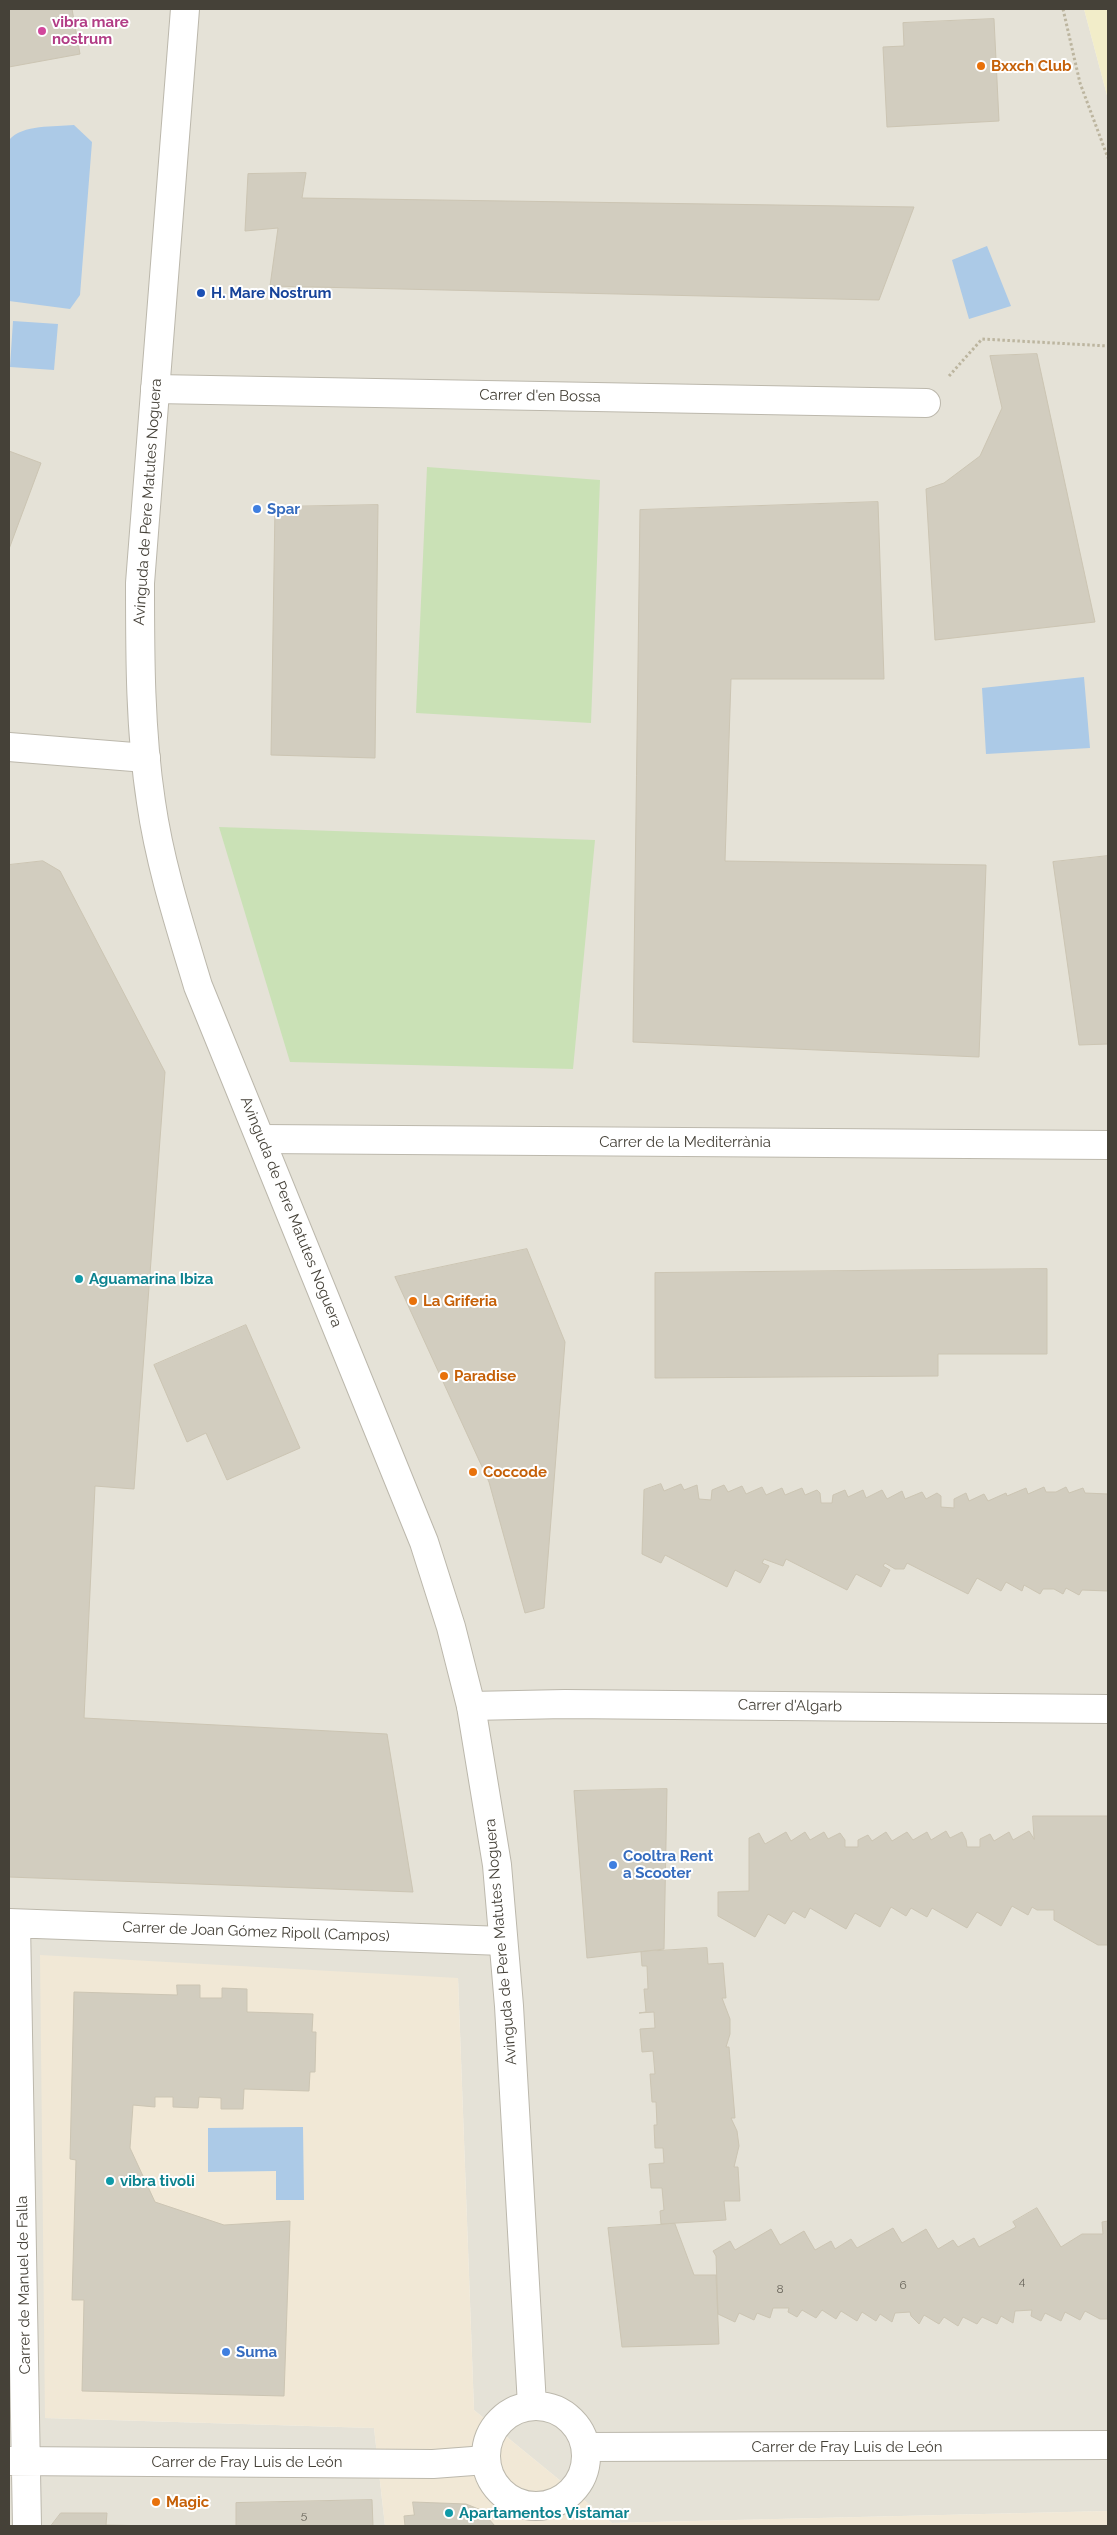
<!DOCTYPE html>
<html>
<head>
<meta charset="utf-8">
<style>
  body { margin:0 }
  #map { position:relative; width:1117px; height:2535px; overflow:hidden; background:#f2f0e9; font-family:Raleway,sans-serif }
  canvas { display:block }
  .frame { position:absolute; inset:0; border:10px solid #454138; pointer-events:none }
</style>
</head>
<body>
<div id="map">
<canvas width="1117" height="2535"></canvas>
<div class="frame"></div>
</div>
<script>
const ctx = document.querySelector('canvas').getContext('2d');
ctx.lineJoin = 'round';
function fill(path, color) { ctx.fillStyle = color; ctx.fill(path, 'evenodd'); }
function strokePath(path, color, width, dash) { ctx.strokeStyle = color; ctx.lineWidth = width; ctx.lineCap = dash ? 'butt' : 'round'; ctx.setLineDash(dash || []); ctx.stroke(path); }
function label(font, color, halo, rows, align = 'center') {
  ctx.font = font + ' Raleway,sans-serif'; ctx.lineWidth = 4; ctx.setLineDash([]); ctx.textBaseline = 'middle'; ctx.strokeStyle = halo; ctx.fillStyle = color; for (const [text, x, y, turn = 0] of rows) {
    ctx.save(); ctx.translate(x, y); ctx.rotate((+turn || 0) * Math.PI / 180); ctx.textAlign = isNaN(turn) ? turn : align; if (halo) ctx.strokeText(text, 0, 0); ctx.fillText(text, 0, 0); ctx.restore();
  }
}
fill(new Path2D(`
  M9,9H1084L1108,99V2511L612,2523L474,2410L458,1978L45,2418L374,2428L385,2526H9Z`), '#e5e2d7');
fill(new Path2D(`
  M40,1955L458,1978L474,2410L612,2523L1108,2511V2526H385L374,2428L45,2418Z`), '#f1e8d6');
fill(new Path2D(`
  M427,467L600,480L591,723L416,713Z
  M219,827L595,840L573,1069L290,1062Z`), '#cae1b6');
fill(new Path2D(`
  M1084,9H1108V99Z`), '#f2edc9');
fill(new Path2D(`
  M74,125L92,142L80,295L70,309L9,301V140C23,124 54,127 74,125Z
  M987,246L1011,306L969,319L952,260Z
  M13,321L58,324L54,370L10,367Z
  M1084,677L1090,748L986,754L982,688Z
  M303,2127L304,2200H276V2171L208,2172V2128Z`), '#accae7');
const building = new Path2D(`
  M9,9H72L80,54L9,67Z
  M994,19L999,121L887,127L883,47L904,46L903,23Z
  M306,173L302,198L914,207L879,300L270,286L278,228L245,231L248,174Z
  M1037,354L1095,622L935,640L926,489L944,483L980,456L1002,408L990,356Z
  M9,451L41,463L9,549Z
  M878,502L884,679H731L725,861L986,865L979,1057L633,1042L640,510Z
  M378,505L375,758L271,755L275,507Z
  M1108,856V1044L1079,1045L1053,862Z
  M43,861L60,871L165,1072L134,1489L95,1486L84,1718L387,1734L413,1892L9,1877V865Z
  M527,1249L565,1342L544,1608L525,1613L489,1482L395,1277Z
  M1047,1269V1354H938V1376L655,1378V1273Z
  M246,1325L300,1448L227,1480L206,1433L187,1442L154,1365Z
  M661,1484L664,1491L681,1484L684,1490L697,1485L699,1499L711,1500L712,1490L724,1485L728,1492L742,1486L746,1494L762,1487L766,1495L782,1488L785,1495L802,1488L805,1495L817,1490L820,1493L821,1503H832L833,1495L845,1490L848,1497L863,1490L866,1498L882,1490L887,1499L902,1491L905,1499L922,1492L926,1499L937,1493L941,1496V1507L954,1508V1499L966,1493L969,1501L984,1494L988,1501L1006,1493L1007,1496L1026,1488L1028,1494L1044,1487L1046,1492H1056L1066,1487L1069,1493L1083,1488L1085,1493L1108,1494V1591L1082,1590L1079,1595L1066,1588L1063,1594L1054,1589H1043L1040,1594L1024,1585L1022,1591L1006,1582L1001,1591L977,1578L968,1594L907,1563L904,1569H895L885,1563L883,1566L890,1570L881,1587L856,1574L847,1590L786,1559L783,1566L764,1559L762,1563L769,1566L760,1583L735,1570L727,1587L665,1555L661,1563L642,1554L644,1490Z
  M667,1789L664,1949L587,1958L574,1791Z
  M1033,1816H1108V1945H1098L1054,1920V1910H1037L1032,1907L1028,1915L1012,1906L1001,1926L977,1912L967,1928L932,1908L927,1917L911,1908L906,1916L891,1907L880,1927L855,1913L846,1929L810,1908L805,1918L793,1911L785,1924L768,1914L755,1937L718,1916V1892L749,1891V1838L759,1833L765,1844L786,1832L791,1841L805,1832L810,1840L824,1832L828,1839L840,1833L845,1840V1847H858V1840L868,1835L872,1841L886,1832L892,1841L907,1832L913,1840L927,1832L931,1840L946,1831L950,1838L962,1832L966,1840L967,1847H980V1839L990,1834L994,1841L1009,1832L1013,1840L1029,1831L1034,1839Z
  M707,1948L708,1964L723,1963L726,1998H722L730,2019V2034L726,2047H729L735,2118H731L737,2131L739,2146L734,2167H738L740,2201H724L726,2220L661,2224L660,2211L664,2210L662,2188H651L649,2164L664,2163L663,2148H655L654,2125H657L656,2102H652L650,2074H655L653,2051L642,2052L640,2029L655,2028L654,2012L639,2013L646,2012L644,1989H648L647,1966H642L641,1952Z
  M177,1985H200V1998H222V1988L247,1989V2012L313,2014L312,2032H316L315,2072H310L309,2091L244,2089L243,2109H221V2098L199,2097L198,2108L173,2107V2097H155V2107L133,2105L130,2148L155,2202L224,2225L290,2221L284,2396L82,2391L84,2300H72L76,2160L70,2159L74,1992L177,1995Z
  M1037,2208L1061,2247L1082,2234H1103L1102,2222L1108,2221V2319H1100L1085,2311L1080,2320L1065,2312L1061,2321L1045,2313L1041,2321L1031,2316L1032,2310L1015,2311L1013,2323L1001,2316L997,2324L982,2317L977,2324L963,2317L958,2326L944,2317L939,2324L924,2315L919,2324L911,2316L910,2312L895,2313L892,2322L880,2314L876,2321L862,2312L857,2321L841,2311L836,2319L822,2310L816,2318L802,2310L797,2317L788,2312L789,2308H773L770,2318L757,2313L754,2320L739,2313L735,2322L718,2314L716,2256L713,2251L730,2241L735,2250L771,2229L780,2245L804,2231L815,2250L831,2241L835,2249L851,2239L857,2248L893,2228L902,2243L926,2229L938,2249L953,2240L958,2247L974,2238L979,2247L1016,2227L1013,2222Z
  M675,2224L694,2275H716L719,2344L622,2347L608,2228Z
  M372,2500L373,2526H236V2503Z
  M413,2502L466,2504L481,2510L495,2526H405L404,2516L414,2515Z
  M61,2513H107L106,2525L152,2526H51Z`);
fill(building, '#d2cdbf');
strokePath(building, '#ccc5b3', 1);
const minor = new Path2D(`
  M155,389L926,403
  M9,747L146,758
  M261,1139L1108,1145
  M471,1706L565,1704L1108,1709
  M9,1923L503,1941
  M16,1924L27,2526
  M586,2447L1108,2445
  M10,2461L433,2464L486,2460`);
const tertiary = new Path2D(`
  M185,9L140,583C140,656 140,730 151,802C160,865 180,926 198,986L424,1542L451,1627L471,1706L497,1865L509,2006L532,2405
  M486 2456a50 50 0 1 1 100 0a50 50 0 1 1-100 0Z`);
strokePath(minor, '#bcb8ac', 30);
strokePath(tertiary, '#bcb8ac', 30);
strokePath(new Path2D(`
  M1063,9L1080,83L1108,158
  M949,376L982,339L1108,346`), '#bcb59f', 3, [2.5, 2.5]);
strokePath(minor, '#fff', 28);
strokePath(tertiary, '#fff', 28);
for (const [x, y, r, color] of [
  [42,31,5,"#d1479c"],
  [981,66,5,"#e8710a"],
  [201,293,5,"#1a4fb4"],
  [257,509,5,"#3f7fe0"],
  [79,1279,5,"#0f9aa8"],
  [413,1301,5,"#e8710a"],
  [444,1376,5,"#e8710a"],
  [473,1472,5,"#e8710a"],
  [613,1865,5,"#3f7fe0"],
  [110,2181,5,"#0f9aa8"],
  [226,2352,5,"#3f7fe0"],
  [156,2502,5,"#e8710a"],
  [449,2513,5,"#0f9aa8"]
]) { const dot = new Path2D(); dot.arc(x, y, r, 0, 2 * Math.PI); ctx.fillStyle = color; ctx.fill(dot); strokePath(dot, '#fff', 2); }
label('12px', '#68645a', null, [
  ["4",1022,2281],
  ["6",903,2285],
  ["8",780,2289],
  ["5",304,2515]
]);
label('bold 15px', '#b23c85', '#fff', [
  ["vibra mare",52,22],
  ["nostrum",52,39]
], 'left');
label('bold 15px', '#c56008', '#fff', [
  ["Bxxch Club",991,66],
  ["La Griferia",423,1301],
  ["Paradise",454,1376],
  ["Coccode",483,1472],
  ["Magic",166,2502]
], 'left');
label('bold 15px', '#164399', '#fff', [
  ["H. Mare Nostrum",211,293]
], 'left');
label('15px', '#454138', '#fff', [
  ["Carrer d'en Bossa",540,396,1],
  ["Avinguda de Pere Matutes Noguera",148,502,-86],
  ["Carrer de la Mediterrània",685,1142],
  ["Avinguda de Pere Matutes Noguera",291,1212,68],
  ["Carrer d'Algarb",790,1706,1],
  ["Carrer de Joan Gómez Ripoll (Campos)",256,1932,2],
  ["Avinguda de Pere Matutes Noguera",501,1942,-95],
  ["Carrer de Manuel de Falla",24,2285,-91],
  ["Carrer de Fray Luis de León",847,2447],
  ["Carrer de Fray Luis de León",247,2462]
]);
label('bold 15px', '#366cbe', '#fff', [
  ["Spar",267,509],
  ["Cooltra Rent",623,1856],
  ["a Scooter",623,1873],
  ["Suma",236,2352]
], 'left');
label('bold 15px', '#0d838f', '#fff', [
  ["Aguamarina Ibiza",89,1279],
  ["vibra tivoli",120,2181],
  ["Apartamentos Vistamar",459,2513]
], 'left');
</script>
</body>
</html>
